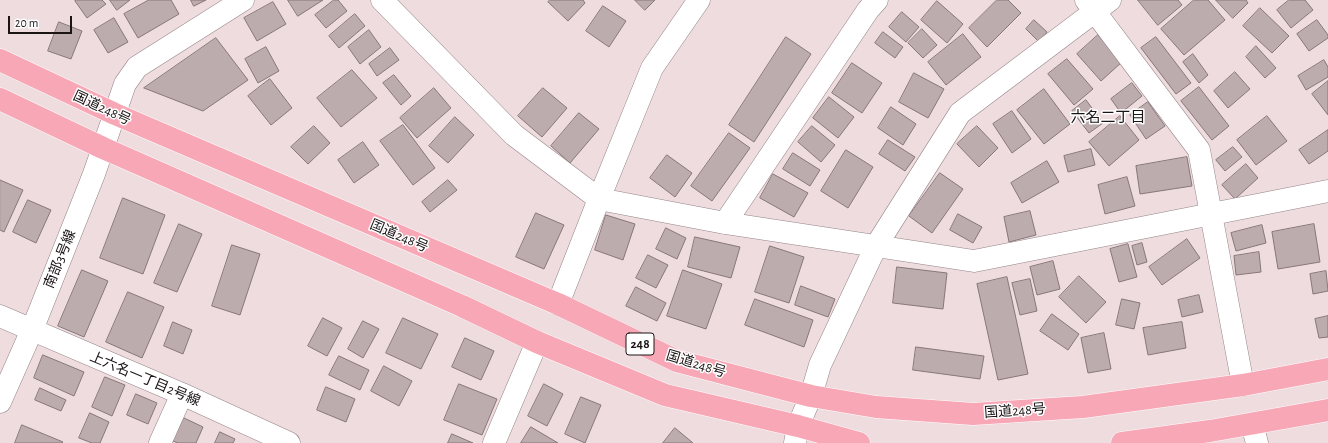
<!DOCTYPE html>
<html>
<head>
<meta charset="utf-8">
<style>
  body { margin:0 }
  #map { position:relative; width:1328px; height:443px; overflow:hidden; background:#eedcdf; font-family:"Alegreya Sans",sans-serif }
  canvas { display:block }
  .scale { position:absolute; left:8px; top:16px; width:64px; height:18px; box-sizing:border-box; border:2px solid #1a1415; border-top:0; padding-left:5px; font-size:12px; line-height:14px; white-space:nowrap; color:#1a1415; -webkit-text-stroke:3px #fff; paint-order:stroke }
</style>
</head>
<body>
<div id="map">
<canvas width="1328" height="443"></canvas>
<div class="scale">20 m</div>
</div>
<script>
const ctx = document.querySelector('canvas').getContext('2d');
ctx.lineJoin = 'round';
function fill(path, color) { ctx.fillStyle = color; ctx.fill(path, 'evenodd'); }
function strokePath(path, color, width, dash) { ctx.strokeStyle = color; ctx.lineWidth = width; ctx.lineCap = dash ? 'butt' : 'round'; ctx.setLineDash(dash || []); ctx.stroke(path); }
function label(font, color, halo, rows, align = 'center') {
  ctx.font = font + ' "Alegreya Sans","Noto Sans JP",sans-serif'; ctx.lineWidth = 3; ctx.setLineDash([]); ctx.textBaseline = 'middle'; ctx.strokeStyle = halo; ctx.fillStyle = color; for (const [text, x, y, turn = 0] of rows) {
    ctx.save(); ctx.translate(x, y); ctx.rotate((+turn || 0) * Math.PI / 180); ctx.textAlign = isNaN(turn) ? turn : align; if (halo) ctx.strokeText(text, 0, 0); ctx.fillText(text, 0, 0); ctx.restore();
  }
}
const building = new Path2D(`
  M77,0H102L106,4L87,18L75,1Z
  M110,0H130L117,10Z
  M149,0H171L179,14L138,38L124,14Z
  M191,0H206L194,6Z
  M288,0H323L298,16Z
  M334,0H338L347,11L326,28L315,15Z
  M550,0H583L585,3L568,21L548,2Z
  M635,0H655L645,10Z
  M997,0H1008L1021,13L987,47L969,28Z
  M1138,0H1178L1182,5L1158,25Z
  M1194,0H1208L1225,20L1184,55L1161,29Z
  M1216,0H1246L1248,3L1233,18Z
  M1289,0H1305L1313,10L1291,28L1277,10Z
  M937,1L963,24L947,43L921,20Z
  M273,2L286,24L257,41L244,18Z
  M603,6L626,21L609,47L586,31Z
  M1260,8L1289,36L1272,53L1243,26Z
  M902,12L919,27L906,42L889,27Z
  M355,14L365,26L339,48L329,36Z
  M114,18L128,42L108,53L94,30Z
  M1034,20L1047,32L1039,42L1026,29Z
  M1317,20L1328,35V38L1309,51L1297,34Z
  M59,22L82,31L71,59L48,51Z
  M922,29L937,45L923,58L908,43Z
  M369,30L381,47L360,64L348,47Z
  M883,32L903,47L895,58L875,43Z
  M963,34L981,57L946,85L928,62Z
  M1098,35L1122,62L1101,81L1077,54Z
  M786,37L811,54L754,142L729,125Z
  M1156,37L1191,83L1176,94L1141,48Z
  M216,38L248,80L203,111L144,88Z
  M1256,46L1276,68L1265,78L1246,57Z
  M266,47L279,71L258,83L245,59Z
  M390,48L399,60L377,76L369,64Z
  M1193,54L1208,75L1199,83L1183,62Z
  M1067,59L1093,89L1074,105L1048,74Z
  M1324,60L1328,67V77L1306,90L1298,76Z
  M852,63L882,83L862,113L832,93Z
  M352,70L377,98L341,127L317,98Z
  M1235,72L1250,89L1228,108L1214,91Z
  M914,73L944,89L928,118L899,102Z
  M394,75L411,96L401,105L383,83Z
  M270,79L292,108L271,125L248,96Z
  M1328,81V115L1312,94Z
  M1132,83L1142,96L1121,113L1111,99Z
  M1199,87L1229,126L1212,140L1181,101Z
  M434,88L451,108L417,138L400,118Z
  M543,88L567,108L542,137L518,116Z
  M1044,89L1070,124L1044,144L1017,110Z
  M829,97L854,117L838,138L813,118Z
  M1086,100L1103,123L1089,133L1072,111Z
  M1148,102L1165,126L1146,139L1130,115Z
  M891,107L916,124L903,145L878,128Z
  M1012,111L1031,139L1012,153L993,124Z
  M579,113L599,129L570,163L551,146Z
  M1120,116L1139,140L1109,166L1089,142Z
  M1267,116L1287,141L1256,165L1237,140Z
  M455,117L474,135L448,163L429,146Z
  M403,125L435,168L413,185L380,141Z
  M314,126L330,143L308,164L291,147Z
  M812,126L835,145L821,162L798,142Z
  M977,126L998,148L979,167L957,144Z
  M1328,130V151L1309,164L1299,150Z
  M729,133L750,148L712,201L691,186Z
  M888,140L915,157L905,171L879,154Z
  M363,142L379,165L354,183L338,160Z
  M1233,147L1242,157L1225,171L1216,160Z
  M1091,149L1095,165L1068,172L1064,156Z
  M846,150L873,167L848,208L821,191Z
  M793,153L820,170L810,186L783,169Z
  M667,155L692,173L675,197L650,178Z
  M1187,157L1192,186L1140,194L1136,166Z
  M1047,161L1059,182L1022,203L1011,183Z
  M1246,164L1258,178L1235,199L1222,185Z
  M940,173L963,189L932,233L909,216Z
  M773,174L808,193L794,217L760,198Z
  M1127,177L1135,206L1105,214L1098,185Z
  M0,180L23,190L4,232L0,230Z
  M448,180L457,190L430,212L422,202Z
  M123,198L165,215L143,274L100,258Z
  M28,200L51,210L36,243L13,232Z
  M1030,211L1036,235L1009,242L1004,217Z
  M536,213L564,225L544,269L516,257Z
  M958,214L982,227L973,243L950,230Z
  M606,215L635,224L623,260L595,250Z
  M179,224L202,234L177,292L154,283Z
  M1314,224L1320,262L1278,269L1272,232Z
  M1262,225L1266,243L1236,251L1231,233Z
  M666,228L686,238L677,259L656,249Z
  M695,237L740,247L731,278L688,267Z
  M1187,239L1200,258L1162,285L1149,267Z
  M1142,243L1147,262L1137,265L1132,246Z
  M1128,244L1137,277L1119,282L1110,249Z
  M232,245L260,254L240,315L212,306Z
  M770,246L804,257L789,303L755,292Z
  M1259,252L1261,272L1236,275L1234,256Z
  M648,255L668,265L656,288L636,278Z
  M1053,261L1060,289L1037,295L1030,267Z
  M897,267L947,273L943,309L893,303Z
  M82,270L108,281L84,337L58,326Z
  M683,270L722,284L706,329L667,316Z
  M1326,271L1328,291L1313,294L1310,274Z
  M1079,276L1106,302L1086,323L1059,297Z
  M1007,277L1028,374L998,380L977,284Z
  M1030,279L1037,311L1020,315L1012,283Z
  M801,286L835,299L828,317L795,305Z
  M636,287L666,303L657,321L626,306Z
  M128,292L164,307L142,358L106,342Z
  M1199,295L1203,312L1182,317L1178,300Z
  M755,299L813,320L804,347L745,325Z
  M1122,299L1140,303L1134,329L1116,325Z
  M1052,314L1079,334L1068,350L1040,331Z
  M1328,316V337L1319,338L1315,319Z
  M323,318L342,328L327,356L308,346Z
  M403,318L438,334L421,369L386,353Z
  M363,321L379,329L363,358L348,349Z
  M173,322L192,330L183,354L164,346Z
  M1182,322L1186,348L1148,355L1143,328Z
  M1104,333L1111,369L1088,373L1081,338Z
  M465,338L494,351L481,380L452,367Z
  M916,347L984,356L980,379L913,370Z
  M43,355L84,372L74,396L34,378Z
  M339,356L369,370L360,390L329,375Z
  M384,366L412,381L399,406L371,391Z
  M105,377L125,385L112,416L92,407Z
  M459,384L497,399L482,435L444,420Z
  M544,384L563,394L547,426L528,416Z
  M326,387L355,399L346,422L317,410Z
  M40,388L66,400L61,411L35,400Z
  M136,394L157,403L148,424L127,415Z
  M581,397L601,405L585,443L565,434Z
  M90,413L109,422L100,443H92L79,438Z
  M184,418L203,427L196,443H178L173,441Z
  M22,425L63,442L62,443H15Z
  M531,427L558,443H521Z
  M675,428L693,443H663Z
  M220,432L235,439L233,443H215Z
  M452,434L473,443H448Z`);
fill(building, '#bcacae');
strokePath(building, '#867779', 1);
const minor = new Path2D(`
  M382,0L514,135L599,199L725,223L974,261L1328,191
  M1086,0L1199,150L1243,385
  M725,223L868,10L877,0
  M558,304L599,199L652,68L699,0
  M0,316L182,394L289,443
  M0,402L32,330L94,174L125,84L137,67L243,0
  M1252,424L1257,443
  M160,443L182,394
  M494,443L537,342
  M795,443L798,426L811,396L820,365L876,246L960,113L1110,0`);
const highway = new Path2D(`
  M0,60L115,114L558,304L677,361L811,396L876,407L973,414L1083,407L1243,385L1328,369
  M0,99L103,148L462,306L537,342L665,395L798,426L859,443
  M1122,443L1210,431L1328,410`);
strokePath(minor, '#958587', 23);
strokePath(highway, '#fff', 23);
strokePath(minor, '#fff', 22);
strokePath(highway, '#f7a7b5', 22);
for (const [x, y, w] of [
  [640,344,28]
]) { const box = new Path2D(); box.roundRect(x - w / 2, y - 11, w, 22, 3); ctx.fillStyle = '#fff'; ctx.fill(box); strokePath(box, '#1a1415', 1); }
label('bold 13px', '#1a1415', null, [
  ["248",640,344]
]);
label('14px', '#1a1415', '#fff', [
  ["国道248号",102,108,25],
  ["国道248号",399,236,23],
  ["南部3号線",60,259,-68],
  ["国道248号",696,364,17],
  ["上六名一丁目2号線",145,379,23],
  ["国道248号",1015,411,-4]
]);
label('15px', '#1a1415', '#fff', [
  ["六名二丁目",1108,117]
]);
</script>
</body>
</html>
